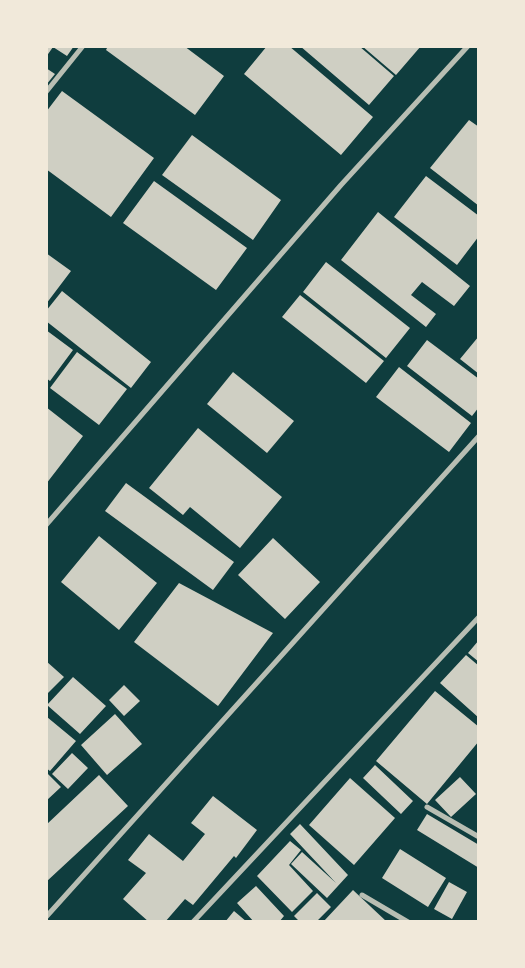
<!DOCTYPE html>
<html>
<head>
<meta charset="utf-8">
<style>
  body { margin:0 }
  #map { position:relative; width:525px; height:968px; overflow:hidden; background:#0f3d3e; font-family:"Fira Sans",sans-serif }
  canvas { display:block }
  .frame { position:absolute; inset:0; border:48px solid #f1e9da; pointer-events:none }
</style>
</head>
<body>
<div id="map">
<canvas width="525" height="968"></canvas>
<div class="frame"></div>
</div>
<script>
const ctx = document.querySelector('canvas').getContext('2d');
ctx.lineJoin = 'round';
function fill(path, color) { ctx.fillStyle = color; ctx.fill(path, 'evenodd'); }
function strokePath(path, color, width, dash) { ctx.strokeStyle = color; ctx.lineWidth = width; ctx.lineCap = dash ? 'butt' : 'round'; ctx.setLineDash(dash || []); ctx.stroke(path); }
fill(new Path2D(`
  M46,46H74L67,56L53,47L46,57Z
  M108,46H184L224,76L195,115L106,50Z
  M267,46H289L373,117L341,155L244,74Z
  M300,46H359L394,76L369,105Z
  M362,46H421L396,75Z
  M46,68L55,74L46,85Z
  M62,91L154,158L111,217L46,169V112Z
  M469,120L479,127V206L430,168Z
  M192,135L281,200L253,240L162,175Z
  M426,176L479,216V236L457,265L394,217Z
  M154,181L247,248L216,290L123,223Z
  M378,212L470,286L454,306L422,282L411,295L436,314L426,327L341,260Z
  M46,253L71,271L46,304Z
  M326,262L410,328L386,358L303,292Z
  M62,291L151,362L131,388L46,321V311Z
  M300,295L384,361L366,383L282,317Z
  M46,330L73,350L50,381L46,378Z
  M479,336V374L460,359Z
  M427,340L479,379V407L472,416L407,366Z
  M77,352L127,389L99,425L50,388Z
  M399,367L471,423L449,452L376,397Z
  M233,372L294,421L267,453L207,404Z
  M46,407L83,436L46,484Z
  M198,428L282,497L240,548L190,507L183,515L149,488Z
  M126,483L234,562L213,590L105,511Z
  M99,536L157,583L119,630L61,582Z
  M273,538L320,582L285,619L238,575Z
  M179,583L273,633L218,706L134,642Z
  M479,640V662L468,653Z
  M466,655L479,666V718L440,683Z
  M46,661L64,677L46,695Z
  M73,677L106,706L80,734L47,705Z
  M124,685L140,701L124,716L109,700Z
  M435,691L479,727V741L427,804L376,761Z
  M115,714L142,744L107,775L81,745Z
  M47,717L76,741L50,771L46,768V718Z
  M72,753L88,768L68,789L52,774Z
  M375,765L413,801L401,814L363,778Z
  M46,772L61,787L46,801Z
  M99,775L128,806L46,882V825Z
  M460,777L476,794L451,817L435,800Z
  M350,778L395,818L354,865L309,825Z
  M213,796L257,830L236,858L234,856L193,905L185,899L165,922H149L123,899L146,873L128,860L149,834L183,861L205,834L191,823Z
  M427,814L479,845V868L417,830Z
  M300,824L348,875L327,898L291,864L302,852L336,883L290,834Z
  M290,841L301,850L289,865L313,891L292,912L257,876Z
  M400,849L446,878L428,907L382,878Z
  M449,882L467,892L452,919L434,909Z
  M256,886L284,916L279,922H254L237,903Z
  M353,890L387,922H323Z
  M317,893L331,907L316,922H300L294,916Z
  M234,911L247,922H225Z`), '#cfcfc3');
strokePath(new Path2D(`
  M46,92L83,46
  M46,525L341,185L468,46
  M427,807L479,837
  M362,895L408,922
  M46,917L479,436
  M193,922L479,617`), '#b8beb3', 5);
</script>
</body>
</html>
